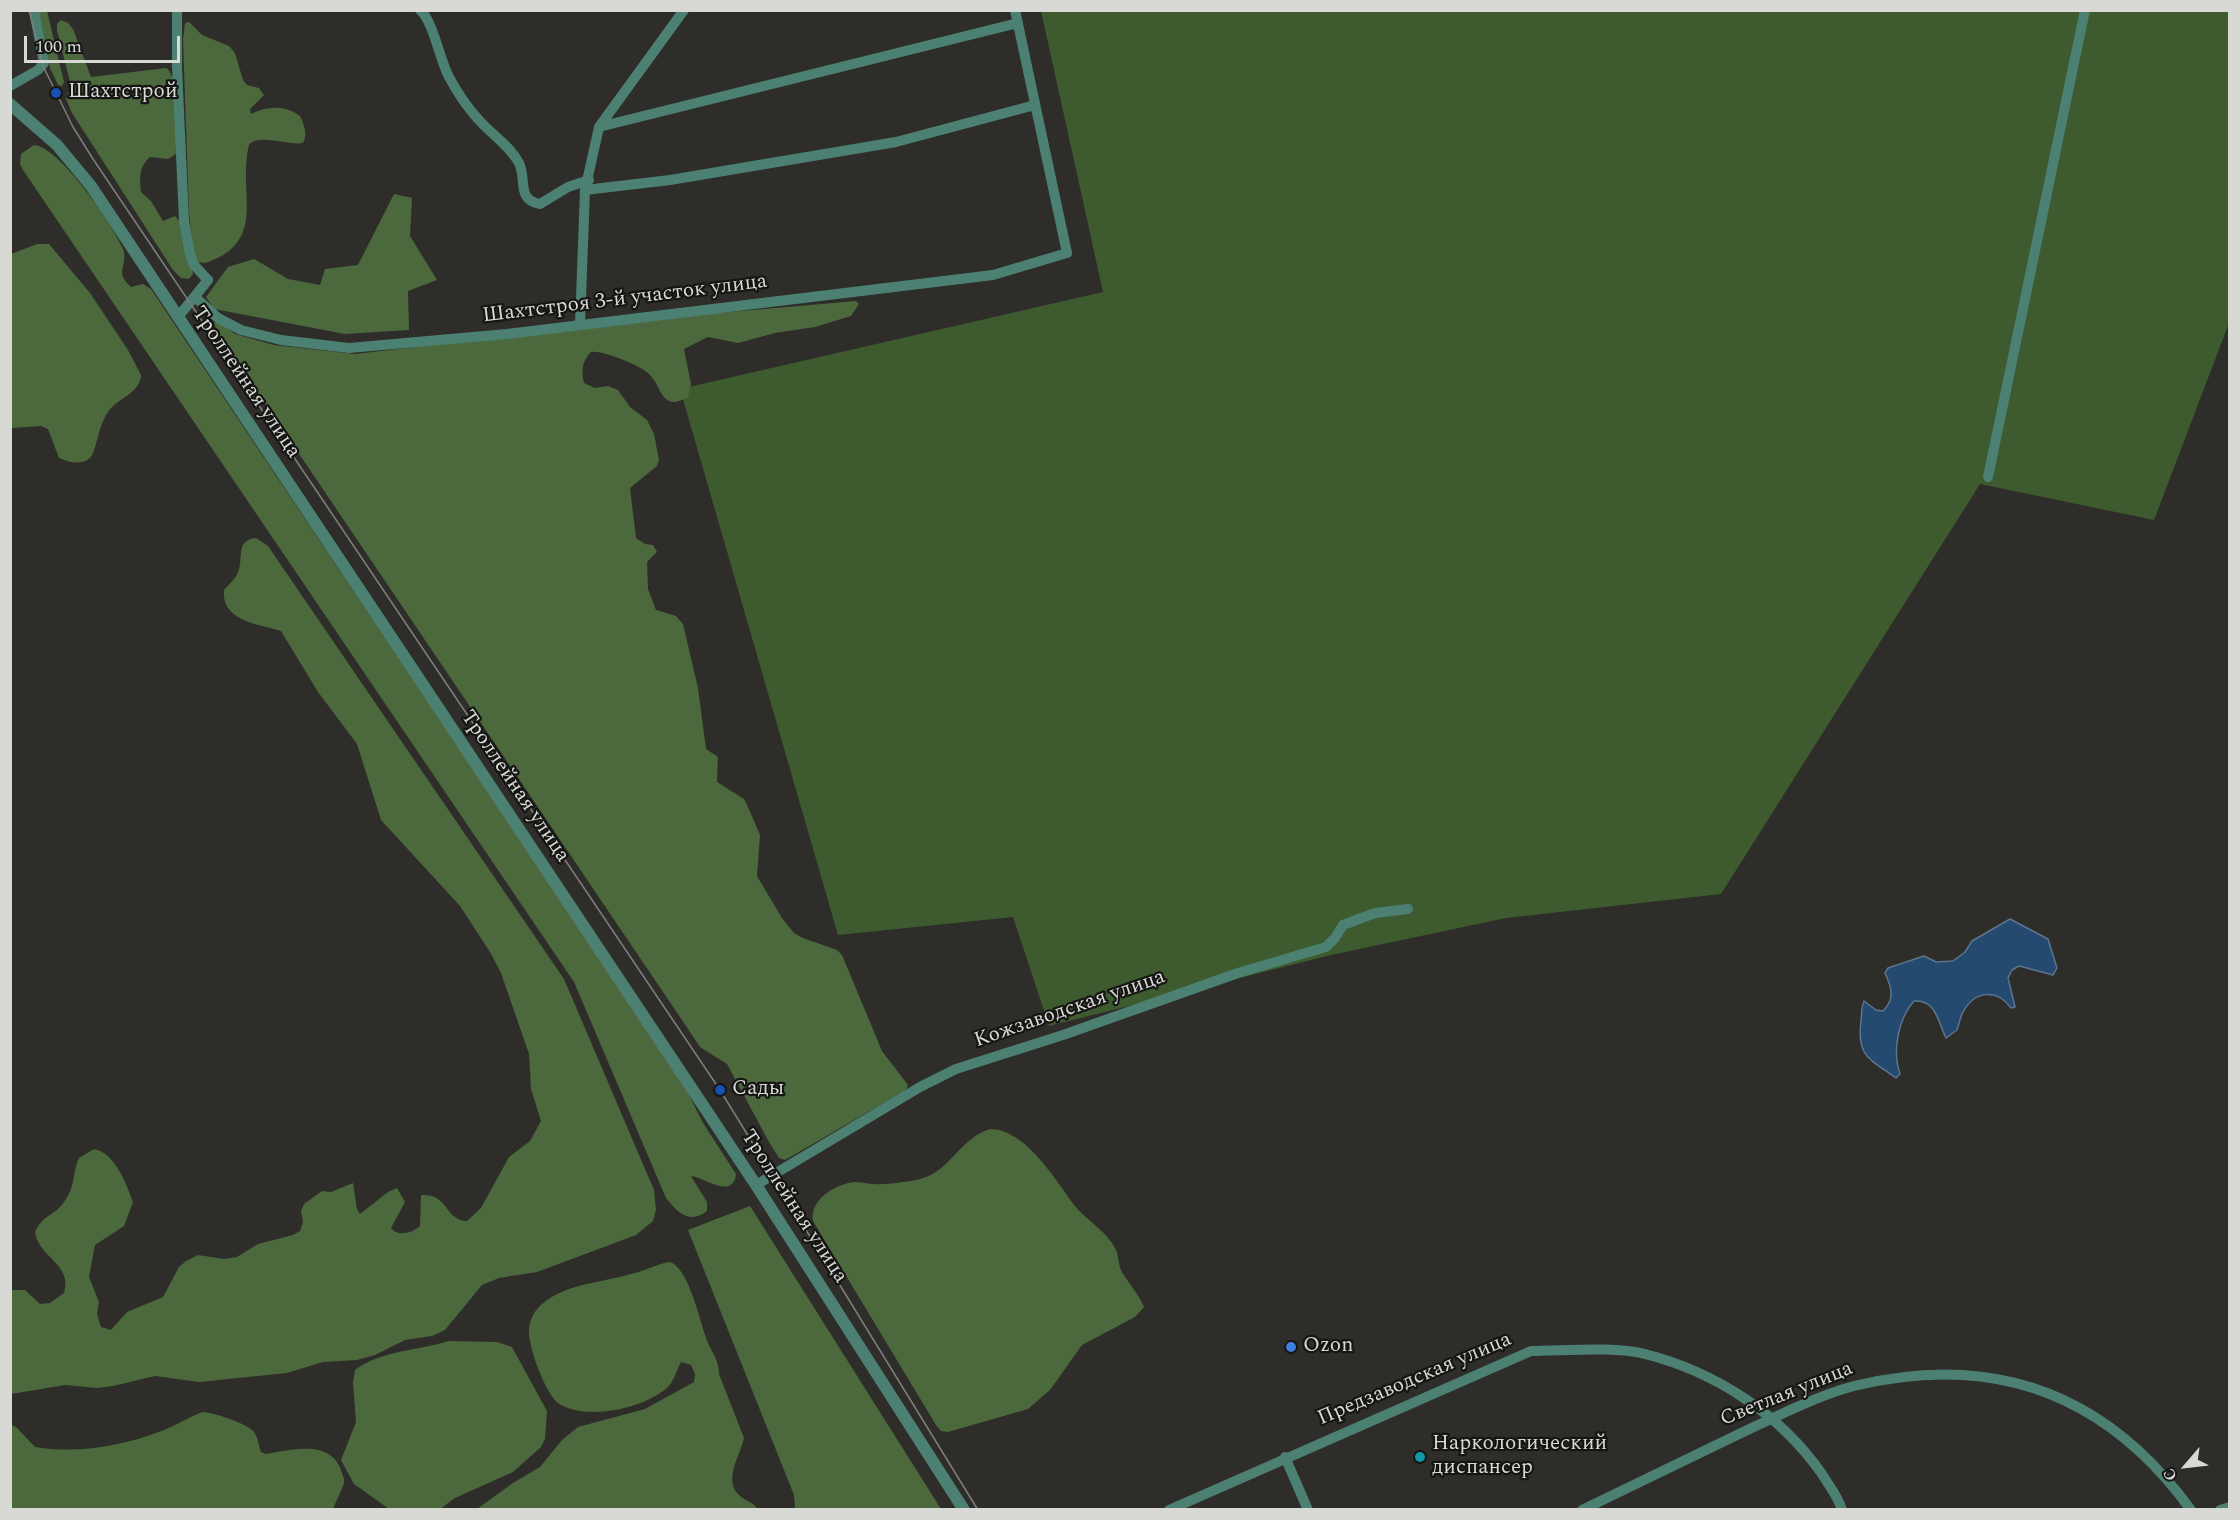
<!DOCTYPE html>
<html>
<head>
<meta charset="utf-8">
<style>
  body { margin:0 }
  #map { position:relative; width:2240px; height:1520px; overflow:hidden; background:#2e2d29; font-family:Spectral,serif }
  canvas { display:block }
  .frame { position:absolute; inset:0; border:12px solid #d8d8d5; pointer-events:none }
  .north { position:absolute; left:2156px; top:1436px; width:60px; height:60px; -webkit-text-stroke:4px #151513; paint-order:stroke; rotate:242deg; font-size:16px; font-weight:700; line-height:24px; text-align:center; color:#d8d8d5 }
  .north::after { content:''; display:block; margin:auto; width:21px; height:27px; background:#d8d8d5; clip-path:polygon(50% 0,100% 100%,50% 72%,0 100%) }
  .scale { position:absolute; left:24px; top:36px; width:156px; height:27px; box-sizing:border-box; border:3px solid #d8d8d5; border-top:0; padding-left:8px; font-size:18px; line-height:21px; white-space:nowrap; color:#d8d8d5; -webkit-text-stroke:4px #151513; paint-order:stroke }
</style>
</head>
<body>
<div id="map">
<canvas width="2240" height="1520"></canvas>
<div class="frame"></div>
<div class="north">С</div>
<div class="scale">100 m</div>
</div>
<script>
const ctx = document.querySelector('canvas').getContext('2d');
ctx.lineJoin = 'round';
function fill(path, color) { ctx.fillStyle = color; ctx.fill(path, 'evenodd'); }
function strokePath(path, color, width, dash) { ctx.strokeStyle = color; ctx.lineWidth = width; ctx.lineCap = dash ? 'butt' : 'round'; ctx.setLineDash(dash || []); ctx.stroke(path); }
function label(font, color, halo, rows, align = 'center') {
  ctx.font = font + ' Spectral,serif'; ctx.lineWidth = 4.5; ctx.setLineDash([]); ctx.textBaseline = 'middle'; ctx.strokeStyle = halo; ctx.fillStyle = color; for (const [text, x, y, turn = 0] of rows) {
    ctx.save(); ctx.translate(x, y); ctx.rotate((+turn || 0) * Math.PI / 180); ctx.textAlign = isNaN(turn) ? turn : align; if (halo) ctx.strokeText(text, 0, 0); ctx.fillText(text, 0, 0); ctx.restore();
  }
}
fill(new Path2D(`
  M1041,11H2229V323L2154,520L1980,484L1721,894L1506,918L1331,955L1049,1026L1013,917L838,935L680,389L1103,292Z`), '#3e5b30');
fill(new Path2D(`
  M39,11H47L64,82L62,86L58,85L50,68Z
  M61,20L68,23L73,29L91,77L166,68C180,75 176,137 176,154L168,159L150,157C138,168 140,177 141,192L151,201L163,221L175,216L181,223L193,274L189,279L181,278L173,270L72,113L66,99L71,86L57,30V24Z
  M189,22L202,35L229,46L235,53L243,80L247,85L259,88L264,95L250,109L251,114C268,106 284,105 300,116C304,124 308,135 303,143C288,146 259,133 249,145C237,193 269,241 206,263L198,262L193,251L189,213L183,40L185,23Z
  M34,145C60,147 113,225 123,249C129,266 113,271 131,287L143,284L151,289L683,1083L703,1123L736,1174C733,1201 702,1176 691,1176L707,1202V1211C689,1225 677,1212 666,1198L574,982L23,170L20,164L21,154Z
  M394,194L412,198L410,236L437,280L408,291L409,330L345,334L214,309L206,297L228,267L254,259L288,279L320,285L325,269L358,265Z
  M37,244H49L90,293L128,350L141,375C140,394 117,398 108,412C98,426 96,453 90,458C80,466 69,462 59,458L48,429L41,426L11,428V254Z
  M856,301L859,304L851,316L815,327L775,333L738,343L708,337L684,349L691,384L688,397C660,413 663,386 648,373C639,365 602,350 591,352C582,361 581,371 584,383L595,388L608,386L618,390L630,407L647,420L654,434L659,460L657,466L630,488L636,538L645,544L653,545L657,552L647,562L648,589L656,610L676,616L683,624L698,688L706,749L718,757L717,782L744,799L748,807L760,835L757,876L782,918L794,933L803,938L837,950L842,955L882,1051L908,1085L906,1090L785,1160L779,1158L769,1142L727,1064L700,1047L688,1029L218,334L214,323L218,321L235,334L274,345L355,354L683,316Z
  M256,538L268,546L564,979L654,1190L656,1210L653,1221L636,1235L537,1272L499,1278L482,1285L445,1330L432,1336L405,1340L375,1355L357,1360L323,1362L287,1373L199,1382L155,1376L113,1386L97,1388L65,1385L11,1394V1290H25L40,1304L50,1303L64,1293C73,1264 38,1257 35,1232C44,1213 55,1216 64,1202C76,1186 72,1173 79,1158L94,1149C115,1153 126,1183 133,1202L124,1226L95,1245L89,1277L99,1302L97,1314L101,1327L111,1330L127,1312L163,1297L179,1267L186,1261L198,1255L224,1259L237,1257L258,1244L293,1235L300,1231L303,1222L301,1211L304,1204L322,1191L331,1192L353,1183L357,1209L360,1214L388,1192L397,1188L405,1202L391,1228C397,1237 413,1233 420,1226L421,1195C449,1193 444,1220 467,1221L481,1208L509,1157L530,1141L541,1121L531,1089L529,1054L501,973L490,952L460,906L381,820L357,744L318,692L281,631C258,624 221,621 224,590C230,583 237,578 239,569C243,556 236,540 256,538Z
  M990,1129C1026,1129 1056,1181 1075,1206C1087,1221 1108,1232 1116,1250C1119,1257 1118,1265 1122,1272C1129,1284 1138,1293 1144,1307L1135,1317L1082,1345L1050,1390L1028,1409L948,1432L941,1431L936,1425L813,1221C809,1200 836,1183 856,1182C862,1182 868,1184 874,1184C887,1185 903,1182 916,1180C950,1174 957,1140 990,1129Z
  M750,1206L941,1509H795L794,1495L688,1230Z
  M670,1262C690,1269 700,1324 708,1343C713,1354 719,1361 719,1374L744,1438C740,1456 723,1480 739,1495C745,1501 753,1502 758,1509H477L513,1483L540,1467L562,1440L578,1427L645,1409L694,1382L695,1374L691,1365L681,1362C677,1370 674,1380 669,1386C647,1408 585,1422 558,1403C545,1393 527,1344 529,1328C530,1319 535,1310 542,1304C567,1283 601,1283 631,1274C645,1271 656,1264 670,1262Z
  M449,1341L497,1342L512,1347L547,1411L545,1439L541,1447L513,1472L455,1498L440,1509H389L354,1484L341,1460L356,1422L353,1383L355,1370C379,1351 420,1350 449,1341Z
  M202,1412C212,1412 245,1423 252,1430C258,1435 258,1444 261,1452L266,1454C291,1450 330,1439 341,1470C342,1474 345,1479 344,1483C341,1492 336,1501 333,1509H11V1425L16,1427L35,1447C78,1454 123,1446 164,1430C177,1425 189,1417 202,1412Z`), '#4b693c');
const water = new Path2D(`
  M2010,919L2048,939L2057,968L2053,975L2019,966L2012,970L2008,978L2015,1007L2011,1008C1997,989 1975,990 1963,1012C1960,1017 1959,1025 1957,1030L1946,1038C1938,1022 1936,999 1914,1001C1898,1019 1892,1052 1900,1074L1896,1078C1870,1059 1856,1057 1861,1020C1862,1013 1861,1008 1864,1001L1876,1010L1883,1011C1895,999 1892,988 1885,973L1888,968L1924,956L1936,962L1953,961L1965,952L1972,941Z`);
fill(water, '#254a70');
strokePath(water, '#5b758e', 1.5);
strokePath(new Path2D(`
  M177,10V67L184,221L190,254L194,265L208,280L178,317
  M420,10C433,20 440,61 449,77C457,92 467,107 478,119C491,134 510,146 519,163C527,179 516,200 540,204L568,187L589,180
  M10,86L38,70L44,63L34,10
  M599,127L1018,23
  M585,190L670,180L896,142L1035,105
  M196,298L218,318L241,330L281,340L349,348L507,334L993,275L1067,253L1015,10
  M580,325L585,190L599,127L684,10
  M1988,477L2085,10
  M756,1185L920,1087L956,1069L1063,1035L1238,973L1326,947L1335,938L1343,925L1375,913L1408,909
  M1285,1457L1308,1510
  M1169,1510L1531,1351C1563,1351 1614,1346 1645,1354C1716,1372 1780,1414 1822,1474C1829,1486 1838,1496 1842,1510
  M1582,1510C1633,1485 1685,1460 1737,1435C1773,1418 1816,1396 1854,1386C1994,1352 2106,1393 2191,1510
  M2220,1510L2230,1507`), '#4b8072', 10);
strokePath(new Path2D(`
  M10,104L57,145L91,186L756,1185L964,1510`), '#4b8072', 12);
strokePath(new Path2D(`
  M29,10L43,66L73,127L93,159L720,1090L978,1510`), '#7f7e7b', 1.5);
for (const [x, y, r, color] of [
  [56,93,6,"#1a4fb4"],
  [720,1090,6,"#1a4fb4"],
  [1291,1347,6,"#3f7fe0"],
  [1420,1457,6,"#0f9aa8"]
]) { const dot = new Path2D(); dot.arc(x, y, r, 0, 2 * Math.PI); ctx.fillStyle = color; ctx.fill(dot); strokePath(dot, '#151513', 2); }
label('21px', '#d8d8d5', '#151513', [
  ["Шахтстрой",68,93],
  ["Сады",732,1090],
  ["Ozon",1303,1347],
  ["Наркологический",1432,1445],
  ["диспансер",1432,1469]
], 'left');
label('21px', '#d8d8d5', '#151513', [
  ["Шахтстроя 3-й участок улица",625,300,-7],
  ["Троллейная улица",245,383,56],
  ["Троллейная улица",514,787,56],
  ["Кожзаводская улица",1070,1010,-19],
  ["Троллейная улица",793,1207,57],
  ["Предзаводская улица",1415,1380,-23],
  ["Светлая улица",1787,1395,-22]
]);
</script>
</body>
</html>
